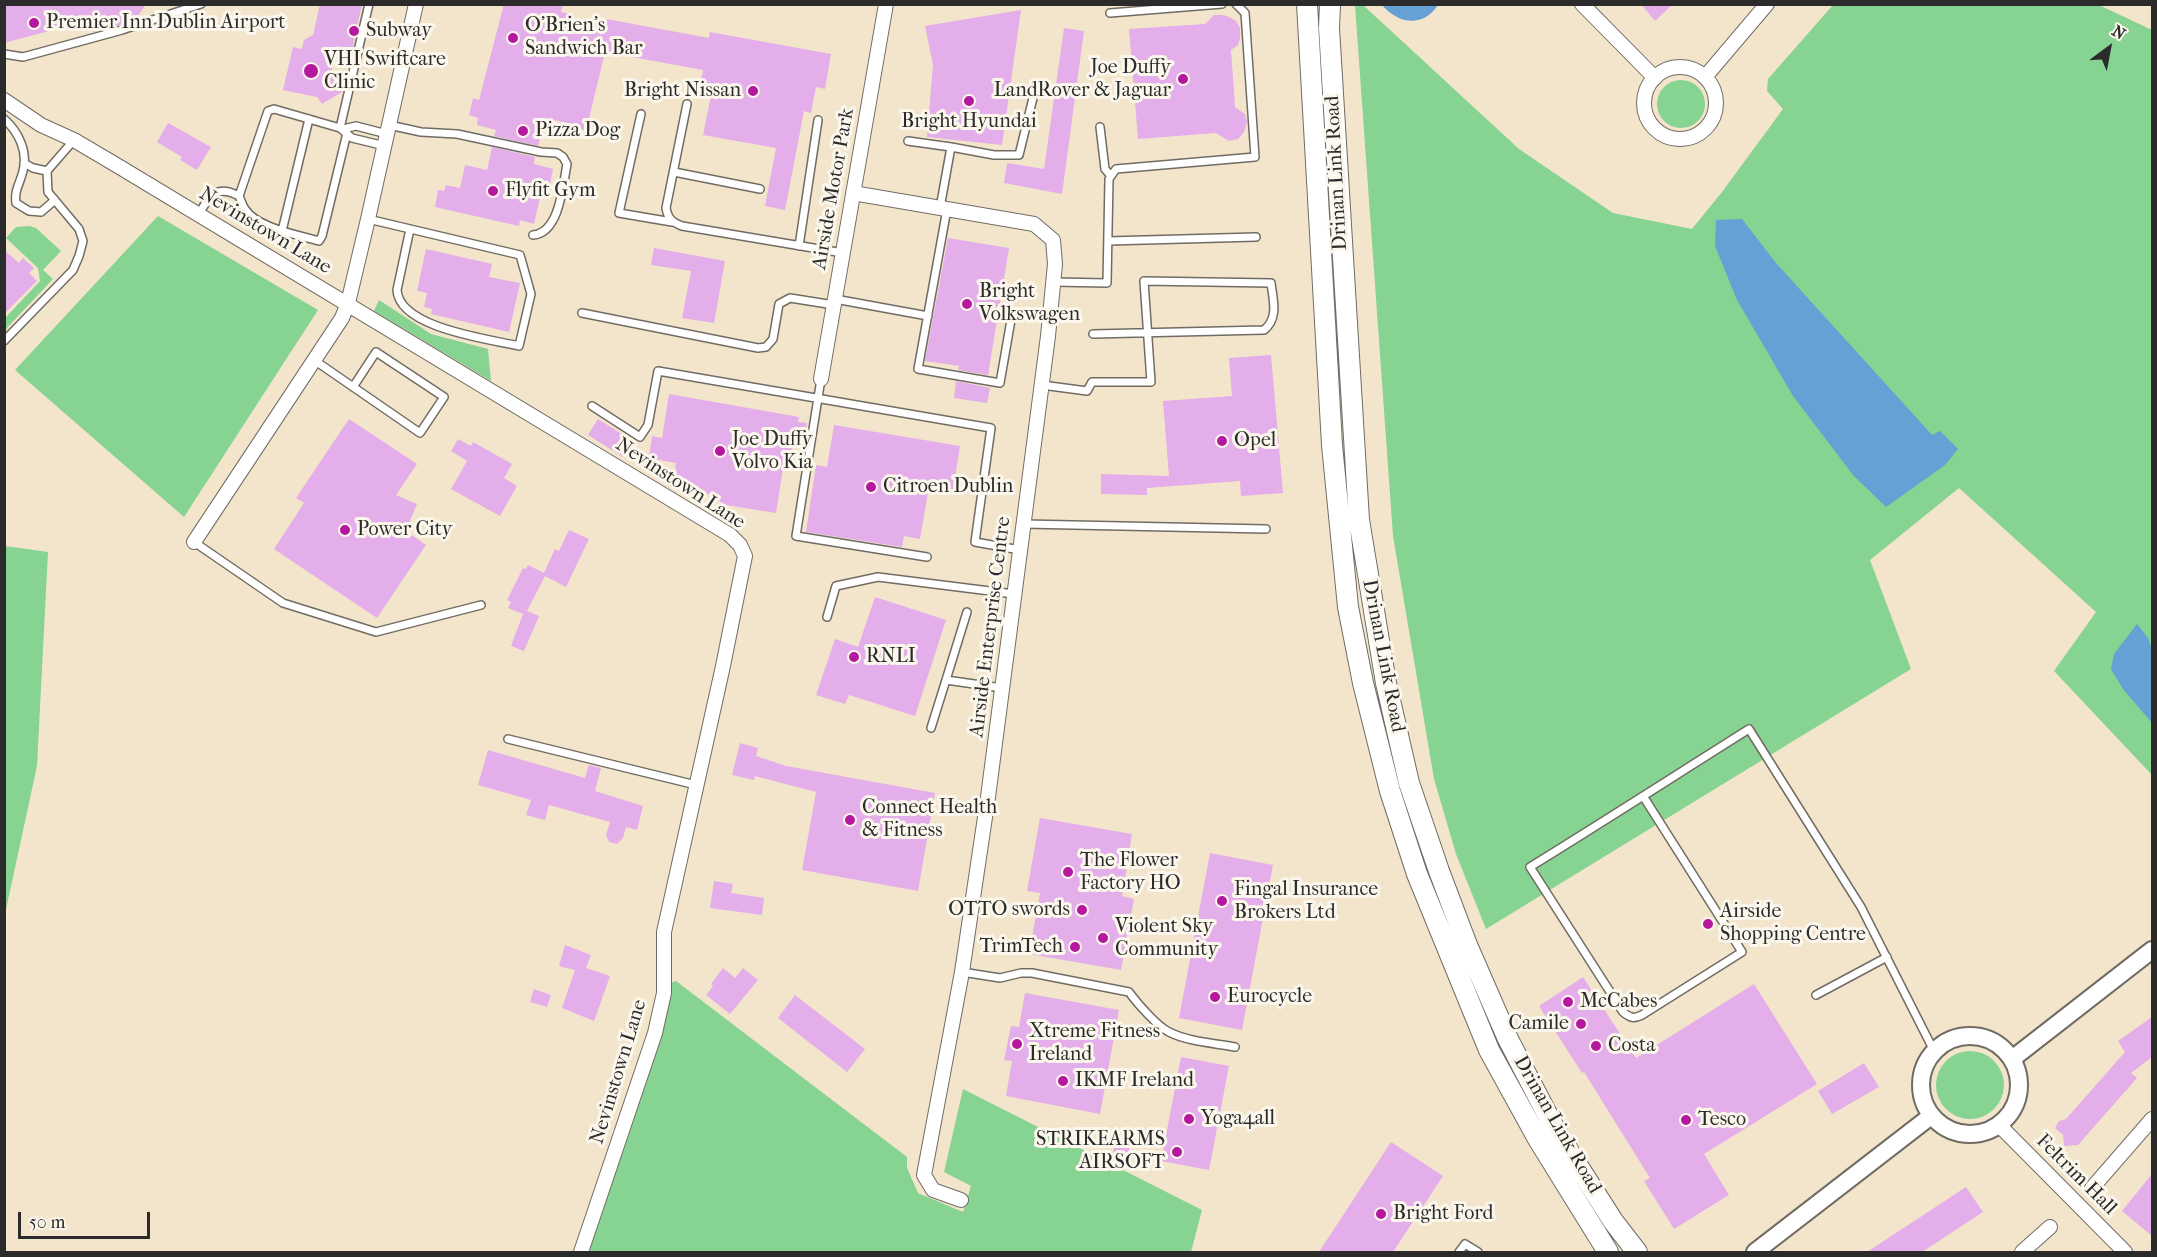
<!DOCTYPE html>
<html>
<head>
<meta charset="utf-8">
<style>
  body { margin:0 }
  #map { position:relative; width:2157px; height:1257px; overflow:hidden; background:#f3e5cb; font-family:"IM FELL French Canon",serif }
  canvas { display:block }
  .frame { position:absolute; inset:0; border:6px solid #2b2b2b; pointer-events:none }
  .north { position:absolute; left:2079px; top:18px; width:60px; height:60px; -webkit-text-stroke:4px #fbf7ec; paint-order:stroke; rotate:32deg; font-size:16px; font-weight:700; line-height:24px; text-align:center; color:#2b2b2b }
  .north::after { content:''; display:block; margin:auto; width:21px; height:27px; background:#2b2b2b; clip-path:polygon(50% 0,100% 100%,50% 72%,0 100%) }
  .scale { position:absolute; left:18px; top:1212px; width:132px; height:27px; box-sizing:border-box; border:3px solid #2b2b2b; border-top:0; padding-left:8px; font-size:18px; line-height:21px; white-space:nowrap; color:#2b2b2b; -webkit-text-stroke:4px #fbf7ec; paint-order:stroke }
</style>
</head>
<body>
<div id="map">
<canvas width="2157" height="1257"></canvas>
<div class="frame"></div>
<div class="north">N</div>
<div class="scale">50 m</div>
</div>
<script>
const ctx = document.querySelector('canvas').getContext('2d');
ctx.lineJoin = 'round';
function fill(path, color) { ctx.fillStyle = color; ctx.fill(path, 'evenodd'); }
function strokePath(path, color, width, dash) { ctx.strokeStyle = color; ctx.lineWidth = width; ctx.lineCap = dash ? 'butt' : 'round'; ctx.setLineDash(dash || []); ctx.stroke(path); }
function label(font, color, halo, rows, align = 'center') {
  ctx.font = font + ' "IM FELL French Canon",serif'; ctx.lineWidth = 6; ctx.setLineDash([]); ctx.textBaseline = 'middle'; ctx.strokeStyle = halo; ctx.fillStyle = color; for (const [text, x, y, turn = 0] of rows) {
    ctx.save(); ctx.translate(x, y); ctx.rotate((+turn || 0) * Math.PI / 180); ctx.textAlign = isNaN(turn) ? turn : align; if (halo) ctx.strokeText(text, 0, 0); ctx.fillText(text, 0, 0); ctx.restore();
  }
}
fill(new Path2D(`
  M1355,5H1363L1519,149L1613,213L1692,229L1722,192L1783,109L1767,91L1768,79L1833,5H2099L2152,30V775L2054,671L2096,612L1959,488L1870,560L1911,669L1486,929L1456,854L1434,779L1393,536Z
  M1657 104a24 24 0 1 1 48 0a24 24 0 1 1-48 0Z
  M158,216L318,310L184,517L15,370Z
  M30,226L36,228L61,251L43,270L53,279L5,330V318L40,281L38,268L6,238L16,227Z
  M379,300L431,334L488,349L491,381L374,311Z
  M5,546L48,552L37,766L5,914Z
  M676,981L907,1157V1168L918,1193L963,1212L971,1186L944,1172L963,1089L1202,1210L1191,1252H581L664,985Z
  M1936 1085a34 34 0 1 1 68 0a34 34 0 1 1-68 0Z`), '#86d392');
fill(new Path2D(`
  M1382,5H1438C1423,28 1398,24 1382,5Z
  M1742,219L1776,263L1932,435L1940,431L1958,449L1945,465L1886,507L1853,475L1793,396L1737,300L1715,246L1716,220Z
  M2137,624L2148,638L2152,649V723L2123,689L2111,669L2114,654Z`), '#66a0d5');
fill(new Path2D(`
  M4,4H146L136,19L120,25L93,32L90,20L4,43Z
  M320,4H362L352,50L337,46L331,74L342,92L322,104L317,97L283,90L293,47L302,49L304,40L313,35Z
  M504,4H563L561,12L574,15L572,23L598,29L601,18L709,38L710,32L831,54L825,89L816,87L811,113L804,111L785,210L765,206L776,148L703,135L711,95L699,92L703,70L605,52L586,131L571,124L545,118L538,146L494,136L496,130L477,125L478,118L469,115L473,98L479,100Z
  M1641,4H1673L1655,21Z
  M1021,10L1002,145L927,137L933,65L925,26Z
  M1214,15H1223L1229,17L1236,21L1240,28V38L1238,45L1231,50L1235,107L1245,114L1247,122L1244,132L1238,139L1229,141L1216,133L1138,139L1129,29L1205,24Z
  M1064,28L1084,31L1062,194L1004,183L1007,163L1044,169Z
  M168,123L211,147L197,170L180,160L182,157L157,142Z
  M492,147L535,157L534,164L553,169L550,185L543,184L534,224L520,220L519,226L435,207L438,190L444,191L446,185L460,188L465,165L487,170Z
  M948,238L1009,248L988,375L958,370L959,366L925,361Z
  M654,248L725,261L714,323L682,318L691,271L651,265Z
  M426,249L492,264L489,277L520,283L509,332L431,314L432,309L424,307L427,293L417,291Z
  M4,250L19,263L23,258L34,268L29,273L37,281L4,314Z
  M1271,355L1283,493L1241,496L1240,481L1147,488V495L1101,494V474L1169,476L1163,401L1232,396L1229,358Z
  M956,381L990,388L987,403L954,398Z
  M669,394L799,417L798,422L807,423L804,444L793,442L789,463L784,462L776,513L726,505L681,478L674,477L676,463L649,458L652,436L662,438Z
  M349,419L417,464L396,495L417,504L406,531L426,545L377,618L274,549L304,503L296,498Z
  M598,419L633,441L623,457L588,435Z
  M834,425L960,446L953,490L929,486L920,539L904,536L902,547L806,532L816,465L827,467Z
  M458,439L471,446L473,442L512,464L504,478L517,486L500,516L451,489L467,461L451,451Z
  M569,530L589,539L566,587L545,576L527,611L539,616L524,651L511,646L523,614L508,608L511,602L507,600L523,568L526,569L528,565L544,573L555,549L559,551Z
  M875,597L946,620L915,716L849,695L845,704L816,695L835,639L858,647Z
  M740,743L758,748L756,756L786,766L935,793L918,891L802,870L816,792L755,776L754,780L732,775Z
  M488,750L585,778L589,765L601,768L595,791L643,806L637,830L626,827L623,838L617,844L609,842L606,835L610,822L549,805L545,820L526,815L531,800L478,785Z
  M1040,818L1132,834L1122,896L1134,899L1121,970L1029,954L1040,893L1027,891Z
  M1210,853L1273,865L1242,1030L1179,1018Z
  M714,881L733,884L731,893L764,898L762,915L710,908Z
  M565,945L591,955L586,968L610,976L594,1021L562,1008L575,970L559,966Z
  M723,968L735,978L743,968L758,980L730,1014L706,995L713,986L711,984Z
  M1583,977L1636,1058L1754,984L1817,1084L1704,1154L1729,1195L1674,1229L1644,1181L1650,1178L1584,1072L1582,1073L1539,1006Z
  M534,989L551,995L547,1007L530,1002Z
  M1025,993L1119,1010L1100,1114L1006,1096L1012,1061L1004,1060L1011,1026L1019,1027Z
  M795,995L865,1049L847,1072L778,1018Z
  M2152,1017V1057L2131,1073L2137,1078L2078,1145L2064,1146L2063,1135L2055,1128L2059,1121L2066,1119L2125,1052L2118,1041Z
  M1181,1057L1229,1066L1209,1170L1161,1161Z
  M1864,1063L1879,1087L1832,1114L1818,1091Z
  M1115,1140L1130,1143L1127,1163L1112,1160Z
  M1391,1142L1443,1176L1393,1252H1319Z
  M2152,1174V1236L2122,1211Z
  M1966,1187L1983,1212L1922,1252H1867Z`), '#e3aee9');
const service = new Path2D(`
  M1110,13L1222,4
  M4,54L23,57L122,30L201,4
  M687,104L666,208C668,219 672,222 682,226L843,253
  M641,114L619,213L672,222
  M4,119C19,132 28,152 23,171C20,184 14,190 16,203L29,211L41,212L55,200
  M389,125L421,132L457,134L541,152L557,153L563,157L567,164C563,184 560,233 533,235
  M1100,127L1105,169L1111,176
  M340,128L369,4
  M343,129L356,126L387,134
  M908,141L951,147L940,208
  M951,147L994,155H1019L1033,98
  M24,163L33,168L47,171
  M674,172L760,189
  M239,196C241,200 242,205 245,209C257,228 299,235 319,241L322,236L347,133
  M947,209L918,369L1000,383L1011,320
  M199,214C209,196 216,184 239,196L268,111L274,109L340,128L352,138L385,146
  M368,219L520,255L531,294L519,346C489,339 399,328 397,290L410,229
  M282,231L309,119
  M1108,241L1256,237
  M799,246L818,120
  M1053,282L1107,283L1109,179L1116,169L1255,157L1245,13L1236,4
  M835,299L928,316
  M582,313L758,348L766,347L773,339L779,304L790,298L834,305
  M4,341L73,270L79,256L83,241L79,229L48,192L47,171L74,140
  M314,360L420,433L444,397L376,352L353,387
  M821,379L796,536L927,557
  M1042,385L1087,391L1092,382H1151L1144,281L1271,283C1273,300 1279,318 1264,330L1093,334
  M592,406L640,437L648,425L658,371L991,428L975,542L1020,550
  M1024,524L1266,529
  M194,542L283,603L376,632L481,605
  M967,612L946,680L1002,688
  M827,617L836,586L878,577L1014,594
  M931,728L946,680
  M508,739L696,785
  M1643,796L1742,952L1642,1015C1634,1019 1630,1018 1623,1012L1530,867C1603,822 1676,775 1749,729L1861,907L1934,1051
  M962,972L1000,978L1021,973H1032L1129,992C1137,1003 1157,1026 1169,1032C1189,1042 1214,1043 1235,1047
  M1816,995L1887,957
  M1459,1252L1465,1244L1478,1252`);
const minor = new Path2D(`
  M1582,4L1655,78
  M1644 103a36 36 0 1 1 72 0a36 36 0 1 1-72 0Z
  M1705,77L1767,4
  M4,100L41,125L74,140L118,166L730,535L740,545L745,556L723,666L664,932V993L655,1033L581,1252
  M853,193L1034,224L1053,240L1055,264L1048,336L988,797L962,972L924,1175L933,1190L961,1200
  M821,379L886,4
  M194,542L342,318L348,303L368,219L416,4
  M1999,1125L2125,1252
  M2092,1188L2152,1119
  M2022,1252L2050,1227`);
const tertiary = new Path2D(`
  M1921 1085a49 49 0 1 1 98 0a49 49 0 1 1-98 0Z
  M2012,1059L2152,950
  M1755,1252L1931,1116`);
const secondary = new Path2D(`
  M1307,4L1332,445L1348,607L1363,683L1390,791L1417,874L1489,1050L1538,1139L1608,1252
  M1330,4L1329,28L1359,520L1386,683L1409,783L1439,871L1467,945L1508,1039L1557,1133L1613,1221L1637,1252`);
strokePath(service, '#716c63', 10);
strokePath(minor, '#716c63', 16);
strokePath(tertiary, '#716c63', 20);
strokePath(secondary, '#716c63', 22);
strokePath(service, '#fff', 7);
strokePath(minor, '#fff', 14);
strokePath(tertiary, '#fff', 16);
strokePath(secondary, '#fff', 20);
for (const [x, y, r, color] of [
  [34,23,6,"#b5179e"],
  [354,31,6,"#b5179e"],
  [513,38,6,"#b5179e"],
  [311,71,8,"#b5179e"],
  [1183,79,6,"#b5179e"],
  [753,91,6,"#b5179e"],
  [969,101,6,"#b5179e"],
  [523,131,6,"#b5179e"],
  [493,191,6,"#b5179e"],
  [967,304,6,"#b5179e"],
  [1222,441,6,"#b5179e"],
  [720,451,6,"#b5179e"],
  [871,487,6,"#b5179e"],
  [345,530,6,"#b5179e"],
  [854,657,6,"#b5179e"],
  [850,820,6,"#b5179e"],
  [1068,872,6,"#b5179e"],
  [1222,901,6,"#b5179e"],
  [1082,910,6,"#b5179e"],
  [1708,924,6,"#b5179e"],
  [1103,938,6,"#b5179e"],
  [1075,947,6,"#b5179e"],
  [1215,997,6,"#b5179e"],
  [1568,1002,6,"#b5179e"],
  [1581,1024,6,"#b5179e"],
  [1017,1044,6,"#b5179e"],
  [1596,1046,6,"#b5179e"],
  [1063,1081,6,"#b5179e"],
  [1189,1119,6,"#b5179e"],
  [1686,1120,6,"#b5179e"],
  [1177,1152,6,"#b5179e"],
  [1381,1214,6,"#b5179e"]
]) { const dot = new Path2D(); dot.arc(x, y, r, 0, 2 * Math.PI); ctx.fillStyle = color; ctx.fill(dot); strokePath(dot, '#fbf7ec', 2); }
label('20px', '#2b2b2b', '#fbf7ec', [
  ["Premier Inn Dublin Airport",46,23],
  ["O'Brien's",525,26],
  ["Sandwich Bar",525,49],
  ["Subway",366,31],
  ["VHI Swiftcare",324,60],
  ["Clinic",324,83],
  ["Joe Duffy",1171,68,"right"],
  ["LandRover & Jaguar",1171,91,"right"],
  ["Bright Nissan",741,91,"right"],
  ["Bright Hyundai",969,122,"center"],
  ["Pizza Dog",535,131],
  ["Flyfit Gym",505,191],
  ["Bright",979,292],
  ["Volkswagen",979,315],
  ["Joe Duffy",732,440],
  ["Volvo Kia",732,463],
  ["Opel",1234,441],
  ["Citroen Dublin",883,487],
  ["Power City",357,530],
  ["RNLI",866,657],
  ["Connect Health",862,808],
  ["& Fitness",862,831],
  ["The Flower",1080,861],
  ["Factory HO",1080,884],
  ["Fingal Insurance",1234,890],
  ["Brokers Ltd",1234,913],
  ["OTTO swords",1070,910,"right"],
  ["Airside",1720,912],
  ["Shopping Centre",1720,935],
  ["Violent Sky",1115,927],
  ["Community",1115,950],
  ["TrimTech",1063,947,"right"],
  ["Eurocycle",1227,997],
  ["McCabes",1580,1002],
  ["Camile",1569,1024,"right"],
  ["Xtreme Fitness",1029,1032],
  ["Ireland",1029,1055],
  ["Costa",1608,1046],
  ["IKMF Ireland",1075,1081],
  ["Yoga4all",1201,1119],
  ["Tesco",1698,1120],
  ["STRIKEARMS",1165,1140,"right"],
  ["AIRSOFT",1165,1163,"right"],
  ["Bright Ford",1393,1214]
], 'left');
label('20px', '#2b2b2b', '#fbf7ec', [
  ["Drinan Link Road",1337,173,-93],
  ["Airside Motor Park",834,189,-80],
  ["Nevinstown Lane",265,231,31],
  ["Nevinstown Lane",680,484,33],
  ["Airside Enterprise Centre",991,627,-83],
  ["Drinan Link Road",1383,656,79],
  ["Nevinstown Lane",619,1072,-73],
  ["Drinan Link Road",1557,1125,60],
  ["Feltrim Hall",2076,1175,45]
]);
</script>
</body>
</html>
